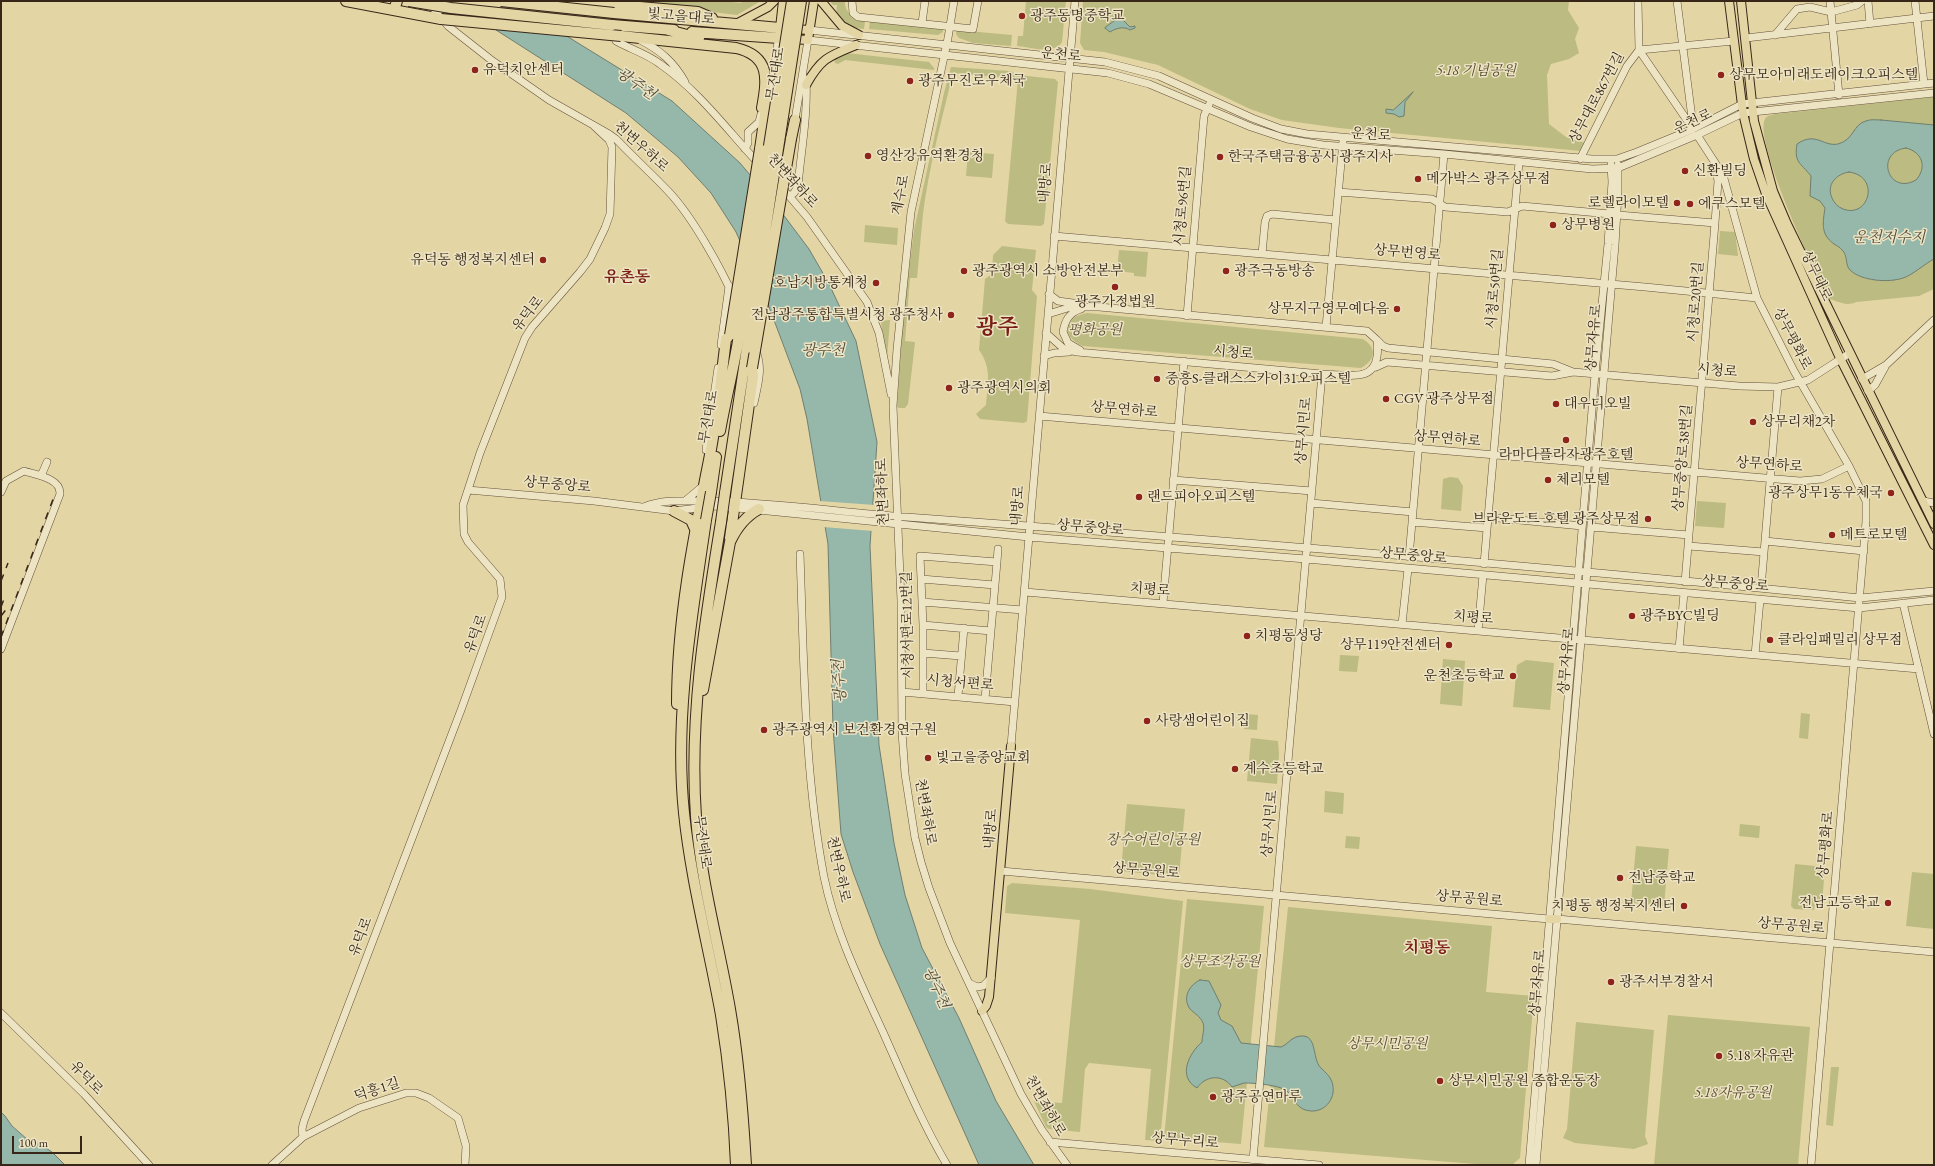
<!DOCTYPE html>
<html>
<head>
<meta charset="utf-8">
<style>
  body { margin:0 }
  #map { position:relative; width:1935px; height:1166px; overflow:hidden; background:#e4d5a5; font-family:"EB Garamond",serif }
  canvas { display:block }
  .frame { position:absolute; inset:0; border:2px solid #382718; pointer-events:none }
  .scale { position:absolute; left:12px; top:1136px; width:70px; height:18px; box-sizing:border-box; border:2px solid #382718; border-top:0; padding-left:5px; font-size:12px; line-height:14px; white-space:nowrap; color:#382718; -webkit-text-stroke:3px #ede4c4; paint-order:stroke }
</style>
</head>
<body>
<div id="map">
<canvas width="1935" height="1166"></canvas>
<div class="frame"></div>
<div class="scale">100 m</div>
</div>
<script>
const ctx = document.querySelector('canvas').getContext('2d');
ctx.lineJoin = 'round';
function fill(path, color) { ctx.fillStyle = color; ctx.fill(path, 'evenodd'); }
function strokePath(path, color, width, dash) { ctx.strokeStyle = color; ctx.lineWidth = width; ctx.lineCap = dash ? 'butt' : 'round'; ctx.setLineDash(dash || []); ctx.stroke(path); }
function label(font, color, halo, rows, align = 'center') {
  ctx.font = font + ' "EB Garamond","Noto Serif KR",serif'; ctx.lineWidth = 3; ctx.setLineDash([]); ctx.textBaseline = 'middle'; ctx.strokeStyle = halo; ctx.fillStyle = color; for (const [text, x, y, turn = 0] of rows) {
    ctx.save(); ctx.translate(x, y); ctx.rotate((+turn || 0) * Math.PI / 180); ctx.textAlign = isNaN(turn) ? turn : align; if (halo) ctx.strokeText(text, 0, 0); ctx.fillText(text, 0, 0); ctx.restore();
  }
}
fill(new Path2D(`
  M619,1H723L741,3L742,1H761L737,15Z
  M830,1H845C844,13 855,18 865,21L864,29C851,28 844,24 836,14L837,5H833Z
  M1026,1H1066L1062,42C1054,55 1030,47 1017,46L1018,36H1023Z
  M1083,1H1569L1568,10L1579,28L1575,39L1579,53L1569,59L1551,64L1547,75L1549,124L1566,137L1585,143L1581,151L1339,128L1282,120L1250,109L1158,65L1104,52L1084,50L1080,43Z
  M870,21L943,29V32L938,35L869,29Z
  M957,30L1012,35L1011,46L973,43L959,38L956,34Z
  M846,53L929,62L934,68V70L845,60L838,64L835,63L834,58Z
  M951,67L1010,71L1019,75L1055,79L1058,82L1044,224L1041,226L1008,224L1005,221L1018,79L953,73C942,119 929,166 923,214C921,235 919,257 917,278H910L905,341L915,342L908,404L905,408H899L897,407L903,319L914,230L944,93Z
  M1934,97V289L1919,296L1856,302C1846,307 1837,301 1827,298C1815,271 1753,141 1765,119C1767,115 1772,115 1775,114Z
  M968,152L994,154L992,178L966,176Z
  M865,225L898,228L897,245L864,242Z
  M1720,231L1735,232L1738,256L1718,254Z
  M1002,246L1036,250L1032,290L1037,296L1027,421L1024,423L980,419L976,414L986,405C988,384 992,368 979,350L985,279L992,274L993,255Z
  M1119,250L1148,252L1146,277L1134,276V273L1117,271Z
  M1087,313L1363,339C1377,348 1376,360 1361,368L1083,346C1060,336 1063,317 1087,313Z
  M890,320L887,358L885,359L881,321Z
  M1450,477L1458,478L1463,486L1461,511L1441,509L1443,479Z
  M1697,501L1726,503L1724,528L1695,526Z
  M1340,655L1359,656L1357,672L1339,671Z
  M1443,659L1465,661L1462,706L1440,704Z
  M1526,660L1554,663L1550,710L1513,707L1517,665Z
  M1801,713L1810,714L1808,739L1799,738Z
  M1245,714L1258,715L1257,730L1244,729Z
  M1251,738L1278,741L1279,754L1277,784L1247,781Z
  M1325,791L1344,793L1343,814L1324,812Z
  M1127,804L1185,809L1179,877L1121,871Z
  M1740,824L1760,826L1759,838L1739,836Z
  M1346,836L1360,837L1359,849L1345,848Z
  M1636,846L1669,849L1664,906L1631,903Z
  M1795,864L1825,867L1822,904H1815L1814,910L1794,909L1791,906Z
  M1912,872L1934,874V929L1906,926Z
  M1012,883L1090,889L1183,901L1160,1141L1145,1140L1151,1069L1089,1063L1085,1069L1080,1132L1049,1129L1046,1127L1034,1101L1062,1103L1080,920L1005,913L1007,886Z
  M1187,899L1264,906L1241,1144L1164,1138Z
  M1288,907L1492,926L1486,992L1534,996L1520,1158L1512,1165H1488L1264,1147Z
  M1668,1015L1810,1027L1798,1165H1654Z
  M1576,1022L1654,1030L1645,1136L1648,1144L1634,1149L1575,1143L1563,1138L1567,1129Z
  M1831,1067H1839L1833,1126L1826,1125Z`), '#bcbb81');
const water = new Path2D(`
  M469,1L565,35L672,101L740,163L782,213L809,249L828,282L856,341L877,442L870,546L879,745L894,843L905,895L922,948L959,1018L996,1101L1034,1165H979L880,944L853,872L841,834L833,728L828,544L807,419L800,389L769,307L736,232L711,193L678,157L626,113L496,30Z
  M1120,17L1130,27L1135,26V28L1130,30C1124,26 1116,28 1110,32L1105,28Z
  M1413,92L1405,102L1404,116L1399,117L1394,114L1386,113V109L1393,110Z
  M1881,120L1934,125V259C1926,263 1911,276 1903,278C1889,283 1861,281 1850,270C1845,265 1848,257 1843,251C1840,247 1837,246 1834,244C1820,234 1823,222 1825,208L1820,201L1810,196L1811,176C1800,162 1794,163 1797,144C1816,131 1823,147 1838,144C1854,140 1853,124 1866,121C1870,119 1877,120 1881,120ZM1906,148C1923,152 1927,168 1916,180C1888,196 1874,152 1906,148ZM1849,172C1881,176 1869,219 1843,209C1838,207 1834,203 1832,198C1826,185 1836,174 1849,172Z
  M1200,980L1209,981L1221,1005L1218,1013L1221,1020L1232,1026L1241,1043L1281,1047C1287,1045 1290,1039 1296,1037C1319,1030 1311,1059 1321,1068C1325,1072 1330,1076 1332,1082C1337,1097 1326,1112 1311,1111C1297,1110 1296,1101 1288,1092C1282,1085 1254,1083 1244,1083C1240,1084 1236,1086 1232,1087C1223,1074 1206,1075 1197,1088C1177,1077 1189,1053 1202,1042C1202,1036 1205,1029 1203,1023C1200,1016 1195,1014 1190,1009C1182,998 1189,985 1200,980Z
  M1,1112L5,1116L12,1126L28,1140L38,1143L52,1152L65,1165H1Z`);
fill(water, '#95b8aa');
strokePath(water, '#707e70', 1);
fill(new Path2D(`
  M467,1H523L570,36L492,28Z
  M819,501L875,505L873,531L823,527Z`), '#e4d5a5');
strokePath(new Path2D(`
  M562,1L591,22`), '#c2b289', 7, [7, 3.5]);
const minor = new Path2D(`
  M852,1L853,13L858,17L973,29L978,1
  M954,1L948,38L911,212L897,349L893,406L901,601L902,732L905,774L915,838L921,862L929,888L950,943L1021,1094L1042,1130L1067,1165
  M1638,1L1639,50L1693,129
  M1677,1L1693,126
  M1830,1L1839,95
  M1868,1L1870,24
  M1915,1L1924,84
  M429,3L448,26L490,59L549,100L609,134L616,139C633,157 651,173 668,191C692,216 721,268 735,300
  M922,23L925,1
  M809,30L1105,62L1159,76L1252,118L1281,129L1307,134L1592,159H1617L1637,152L1693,129L1742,104L1934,83
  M1775,35L1797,9L1810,7L1831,12L1857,5L1862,1
  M1746,38L1934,16
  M640,40C660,50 674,62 685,82
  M616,41C630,49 647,54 660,64C699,91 728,131 760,165
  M767,103L774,72L779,34
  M795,120L808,40L1108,73L1149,84L1251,127L1287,139L1323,145L1444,154L1592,169L1618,168L1697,135L1743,113L1934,93
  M1697,135L1723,175L1757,298L1794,371L1849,466L1866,501V521L1811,1165
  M745,149L748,143V132L759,122L761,114
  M1580,159L1627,66L1639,50L1734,41
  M772,176L807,217L867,302L879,333L891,394
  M1338,192L1432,199L1445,207L1508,212L1522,206L1610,214
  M790,196L794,193L798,186C801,151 808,115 806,79
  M1618,215L1715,223
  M1054,236L1645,287L1757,298
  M1262,254L1265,222L1267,216L1272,214L1336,220
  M1049,294L1058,301L1080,304
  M1187,316L1204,116L1209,105
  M1326,327L1343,141
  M1046,333L1064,349L1077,352L1322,374C1355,375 1382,384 1377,340L1367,331L1099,307H1071L1048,314
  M1377,340L1383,346L1388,348L1553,364L1573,372
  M721,345L729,286
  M1080,350L1068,343L1063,332C1065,320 1069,313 1081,309
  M1044,356L1054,353L1069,352
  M1376,367L1387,362L1552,376L1573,372L1739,386L1778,387L1808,380L1850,353
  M1862,379L1886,365L1934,320
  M1868,391L1875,385L1885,367
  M754,403C758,384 763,369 756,351
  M1039,416L1800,481L1822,479L1849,466
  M706,450L718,368
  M41,476L47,462
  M1173,480L1312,491
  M468,490L594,501L674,511L713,506L748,509L1029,537L1306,559L1859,608L1934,600
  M1,492L6,481L24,471C36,475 61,478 60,494L1,649
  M685,501L703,486
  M1923,501L1934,503
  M1311,503L1413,512
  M644,507C662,499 686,501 705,501C772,502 839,512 906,517C1224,540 1542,566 1860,598L1934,591
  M1488,517L1582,526
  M1412,522L1487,528
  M1591,527L1689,535
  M1765,541L1864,551
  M1689,546L1764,552
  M800,554C804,662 804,771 824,877C835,931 860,982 883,1032C903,1077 922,1123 947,1165
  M1409,557L1444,154
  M997,562L998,549
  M1484,564L1519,162
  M921,579L995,585
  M1685,582L1715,223L1718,181L1715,164
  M1761,588L1778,387
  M1025,592L1919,669
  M922,602L1023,610
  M1163,603L1184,361
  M1903,603L1934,734
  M1402,624L1408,569
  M923,625L991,631
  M1478,631L1483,575
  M1679,649L1684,593
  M923,653L961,656
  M1755,655L1760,600
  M902,692L1015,702
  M923,693V625L920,556L997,562L985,699
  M958,696L964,628
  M1011,746L1075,1
  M1001,871L1549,919
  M1557,919L1934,952
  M969,983L977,987L983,986L991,978
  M1,1013L84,1094L149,1165
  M303,1137L302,1129L304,1121L461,710L502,597L500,579L468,542L464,534L463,505L480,453L525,338L532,327L580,272L590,259L605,228L610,214L612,147L609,140L594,126
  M1050,1142L1319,1165
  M1253,1160L1322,374
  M272,1165L303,1137L359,1108L406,1093H416L429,1098L458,1118L466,1146L465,1165
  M1529,1165L1595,374L1608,244L1612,182L1611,165
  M1536,1165L1615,245L1618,193V165`);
const major = new Path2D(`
  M783,1L780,28L809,30
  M821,1L842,26L859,35
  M1729,1L1743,113L1754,159L1766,194L1840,358L1934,545
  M1741,1L1754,121L1773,191L1787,224L1934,524
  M736,24L768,7L774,1
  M789,39L808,40L814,1
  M806,85C821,58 829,56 856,45
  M1549,919H1557
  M982,1011L986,1006L989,997L1011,746`);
const highway = new Path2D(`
  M346,1L441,19
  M570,1L698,12L712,18
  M394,10L397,1
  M614,13L780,28
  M612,25L674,30
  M668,30L699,38
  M692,32L779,38
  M621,36L736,48C771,56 767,80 762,108
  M791,139L795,120
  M760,149L767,101
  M720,431C725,403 732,375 737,347
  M711,492L716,457
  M725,493L747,348
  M674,511L691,520L695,529
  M706,520C692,617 674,715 684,813C691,881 709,948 721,1015C729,1065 734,1115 736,1165
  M721,522C705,620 689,717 696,817C701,882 719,945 730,1009C739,1061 743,1113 746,1165
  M730,538L753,376L752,368
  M703,690L730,542C736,529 746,516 759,509
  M677,704C677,621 693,540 709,460C717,420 721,379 726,339L730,335`);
strokePath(minor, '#63523b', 8);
strokePath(major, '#382718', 10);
strokePath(highway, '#382718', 12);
strokePath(minor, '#ede4c4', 7);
strokePath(major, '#e4d5a5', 8);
strokePath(highway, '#e4d5a5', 10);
strokePath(new Path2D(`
  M1,581L8,563
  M1,607L4,599
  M1,616L8,607
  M1,637L55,494`), '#382718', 1.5, [7, 7]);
const highwayBridge = new Path2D(`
  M409,1L451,8L612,25
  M501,1L614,13
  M441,19L621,36
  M730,335L760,149
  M737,347L792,1
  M747,348L801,1
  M752,368L791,139
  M706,520L711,492
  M721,522L725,493`);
strokePath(highwayBridge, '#382718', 12, []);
strokePath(highwayBridge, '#e4d5a5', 10);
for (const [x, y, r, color] of [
  [1022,16,4,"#8f2418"],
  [475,70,4,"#8f2418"],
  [1721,75,4,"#8f2418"],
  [910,81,4,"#8f2418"],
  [868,156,4,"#8f2418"],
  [1220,157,4,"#8f2418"],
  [1685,171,4,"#8f2418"],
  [1418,179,4,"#8f2418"],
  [1677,203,4,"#8f2418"],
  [1690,204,4,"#8f2418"],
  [1553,225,4,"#8f2418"],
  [543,260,4,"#8f2418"],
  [964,271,4,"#8f2418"],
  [1226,271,4,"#8f2418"],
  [876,283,4,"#8f2418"],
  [1115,287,4,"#8f2418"],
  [1397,309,4,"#8f2418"],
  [951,315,4,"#8f2418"],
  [1157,379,4,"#8f2418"],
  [949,388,4,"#8f2418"],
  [1386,399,4,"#8f2418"],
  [1556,404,4,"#8f2418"],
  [1753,422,4,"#8f2418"],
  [1566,440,4,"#8f2418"],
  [1548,480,4,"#8f2418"],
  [1891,493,4,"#8f2418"],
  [1139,497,4,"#8f2418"],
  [1648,519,4,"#8f2418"],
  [1832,535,4,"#8f2418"],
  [1632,616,4,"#8f2418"],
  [1247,636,4,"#8f2418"],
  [1770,640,4,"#8f2418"],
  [1449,645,4,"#8f2418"],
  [1513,676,4,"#8f2418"],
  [1147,721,4,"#8f2418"],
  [764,730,4,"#8f2418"],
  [928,758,4,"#8f2418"],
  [1235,769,4,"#8f2418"],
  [1620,878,4,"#8f2418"],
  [1888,903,4,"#8f2418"],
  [1684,906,4,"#8f2418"],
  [1611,982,4,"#8f2418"],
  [1719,1056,4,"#8f2418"],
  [1440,1081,4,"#8f2418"],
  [1213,1097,4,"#8f2418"]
]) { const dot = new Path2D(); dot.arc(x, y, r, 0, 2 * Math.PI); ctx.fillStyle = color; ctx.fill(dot); strokePath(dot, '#ede4c4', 1.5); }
label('14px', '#382718', '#ede4c4', [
  ["광주동명중학교",1030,16],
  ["유덕치안센터",483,70],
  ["상무모아미래도레이크오피스텔",1729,75],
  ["광주무진로우체국",918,81],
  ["영산강유역환경청",876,156],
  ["한국주택금융공사 광주지사",1228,157],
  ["신환빌딩",1693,171],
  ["메가박스 광주상무점",1426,179],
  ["로렐라이모텔",1669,203,"right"],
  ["에쿠스모텔",1698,204],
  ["상무병원",1561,225],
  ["유덕동 행정복지센터",535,260,"right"],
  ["광주광역시 소방안전본부",972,271],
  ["광주극동방송",1234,271],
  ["호남지방통계청",868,283,"right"],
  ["광주가정법원",1115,302,"center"],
  ["상무지구영무예다음",1389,309,"right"],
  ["전남광주통합특별시청 광주청사",943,315,"right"],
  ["중흥S-클래스스카이31오피스텔",1165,379],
  ["광주광역시의회",957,388],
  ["CGV 광주상무점",1394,399],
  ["대우디오빌",1564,404],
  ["상무리채2차",1761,422],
  ["라마다플라자광주호텔",1566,455,"center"],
  ["체리모텔",1556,480],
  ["광주상무1동우체국",1883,493,"right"],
  ["랜드피아오피스텔",1147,497],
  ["브라운도트 호텔 광주상무점",1640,519,"right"],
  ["메트로모텔",1840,535],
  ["광주BYC빌딩",1640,616],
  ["치평동성당",1255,636],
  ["클라임패밀리 상무점",1778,640],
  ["상무119안전센터",1441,645,"right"],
  ["운천초등학교",1505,676,"right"],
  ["사랑샘어린이집",1155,721],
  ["광주광역시 보건환경연구원",772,730],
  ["빛고을중앙교회",936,758],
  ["계수초등학교",1243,769],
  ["전남중학교",1628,878],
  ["전남고등학교",1880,903,"right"],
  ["치평동 행정복지센터",1676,906,"right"],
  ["광주서부경찰서",1619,982],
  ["5.18 자유관",1727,1056],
  ["상무시민공원 종합운동장",1448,1081],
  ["광주공연마루",1221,1097]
], 'left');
label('14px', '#382718', '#ede4c4', [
  ["빛고을대로",681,17,5],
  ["운천로",1061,55,6],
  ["무진대로",776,74,-81],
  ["상무대로867번길",1597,98,-62],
  ["운천로",1693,122,-25],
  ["운천로",1371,135,4],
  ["천변우하로",641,147,42],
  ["천변좌하로",792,181,48],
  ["내방로",1046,183,-85],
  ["계수로",901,195,-79],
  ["시청로96번길",1183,206,-85],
  ["상무번영로",1407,253,5],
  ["상무대로",1816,276,65],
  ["시청로50번길",1495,289,-85],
  ["시청로20번길",1696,302,-86],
  ["유덕로",528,314,-52],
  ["상무자유로",1594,338,-85],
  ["상무평화로",1792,339,63],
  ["시청로",1233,353,5],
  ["시청로",1717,371,5],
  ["상무연하로",1124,410,5],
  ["무진대로",709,417,-80],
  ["상무시민로",1304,431,-85],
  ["상무연하로",1447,439,5],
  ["상무중앙로38번길",1683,458,-85],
  ["상무연하로",1769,465,4],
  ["상무중앙로",557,485,5],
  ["천변좌하로",883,492,-92],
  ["내방로",1018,506,-85],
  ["상무중앙로",1090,528,5],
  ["상무중앙로",1413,556,5],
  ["상무중앙로",1735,584,5],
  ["치평로",1150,590,4],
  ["치평로",1473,618,4],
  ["시청서편로12번길",908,625,-91],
  ["유덕로",476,634,-70],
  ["상무자유로",1567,661,-85],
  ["시청서편로",960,683,5],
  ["천변좌하로",925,812,80],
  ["상무시민로",1270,824,-85],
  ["내방로",991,829,-85],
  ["무진대로",702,842,82],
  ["상무평화로",1826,845,-85],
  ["천변우하로",838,869,78],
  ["상무공원로",1146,871,5],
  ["상무공원로",1469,899,5],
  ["상무공원로",1791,926,5],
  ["유덕로",361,937,-69],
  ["상무자유로",1538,983,-85],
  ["유덕로",86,1078,46],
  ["덕흥1길",377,1090,-18],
  ["천변좌하로",1045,1106,60],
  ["상무누리로",1185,1141,5]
]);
label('italic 14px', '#594c32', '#ede4c4', [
  ["5·18 기념공원",1476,71],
  ["평화공원",1095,330],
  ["장수어린이공원",1153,840],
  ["상무조각공원",1220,962],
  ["상무시민공원",1387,1044],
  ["5.18자유공원",1733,1093]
]);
label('italic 15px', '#4f4b3c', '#ede4c4', [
  ["광주천",636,84,35],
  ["운천저수지",1889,238],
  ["광주천",823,351],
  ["광주천",840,681,-94],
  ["광주천",936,988,66]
]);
label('bold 16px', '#7a1f14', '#ede4c4', [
  ["유촌동",627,278],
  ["치평동",1427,949]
]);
label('bold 22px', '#7a1f14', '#ede4c4', [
  ["광주",997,328]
]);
</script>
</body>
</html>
